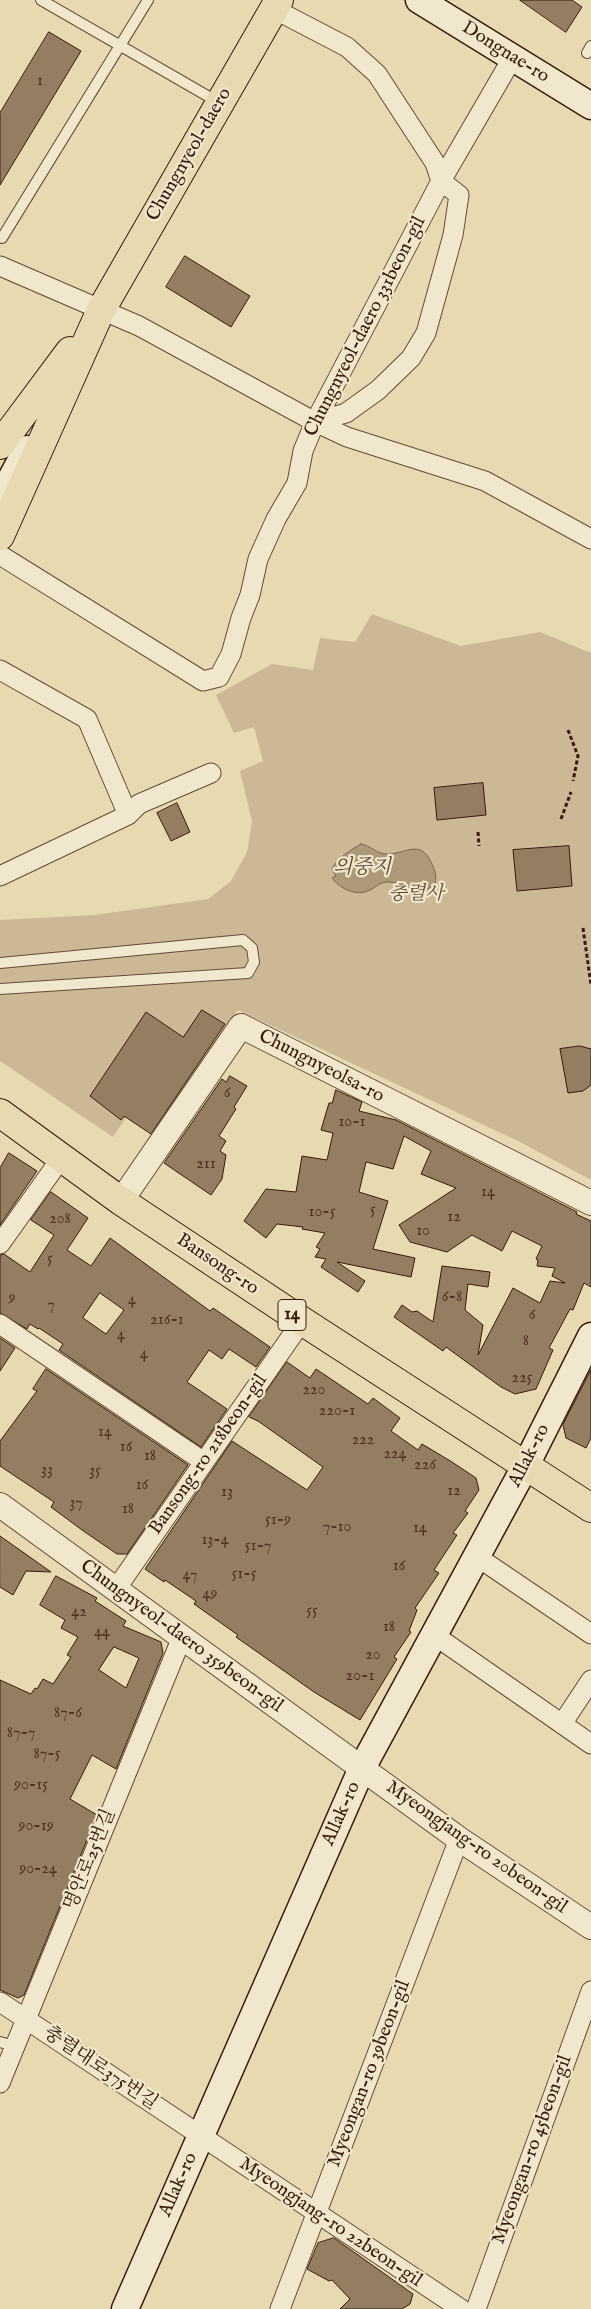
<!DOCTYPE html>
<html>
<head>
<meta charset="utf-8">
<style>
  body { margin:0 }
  canvas { display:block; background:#e8dab0 }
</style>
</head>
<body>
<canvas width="591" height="2309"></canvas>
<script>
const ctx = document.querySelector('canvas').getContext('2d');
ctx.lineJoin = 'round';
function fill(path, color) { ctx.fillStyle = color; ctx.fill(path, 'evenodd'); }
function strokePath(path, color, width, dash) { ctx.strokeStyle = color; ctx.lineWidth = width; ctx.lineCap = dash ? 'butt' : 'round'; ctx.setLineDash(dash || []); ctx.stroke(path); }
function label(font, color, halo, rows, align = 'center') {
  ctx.font = font + ' "IM FELL English","Noto Serif KR",serif'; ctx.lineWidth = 4.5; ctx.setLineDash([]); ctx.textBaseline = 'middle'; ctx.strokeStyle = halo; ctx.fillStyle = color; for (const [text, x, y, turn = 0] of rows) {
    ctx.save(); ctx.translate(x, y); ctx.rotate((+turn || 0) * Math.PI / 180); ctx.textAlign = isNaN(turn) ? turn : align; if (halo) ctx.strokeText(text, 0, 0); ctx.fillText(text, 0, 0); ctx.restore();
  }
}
fill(new Path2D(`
  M372,614L461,646L540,632L591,653V1180L520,1142L238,1010L171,1106L145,1089L113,1137L0,1061V920L95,915L208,899L231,881L247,852L252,821L240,771L263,761L254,727L234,733L216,695L272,664L313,670L320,638L355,642Z`), '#cab994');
const water = new Path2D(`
  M361,844C371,846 376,853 386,854C404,855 420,838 431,862C435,870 437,875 435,884C432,886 429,889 425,890C415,894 401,881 388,882C380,882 376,887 370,890C357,897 340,889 332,878L336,876L332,869C336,859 352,849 361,844Z`);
fill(water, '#ac9978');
strokePath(water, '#7e664d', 1);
const building = new Path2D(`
  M520,0H572L582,7L566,32Z
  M49,32L81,51L0,185V113Z
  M185,256L250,296L231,327L166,287Z
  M483,783L486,815L437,820L434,788Z
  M177,803L190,832L171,841L157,813Z
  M569,846L572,886L517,891L513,850Z
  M202,1010L225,1024L151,1134L124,1116L121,1120L90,1096L146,1012L183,1037Z
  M580,1046L591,1049V1085L583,1091L568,1093L560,1049Z
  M230,1076L247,1086L234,1107L236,1109L219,1136L226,1141L220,1151L226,1155L222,1179L211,1195L164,1163L222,1079L226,1082Z
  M336,1090L362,1102L359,1111L396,1120L577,1212L576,1214L591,1221V1287L584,1283L573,1310L570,1309L549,1348L553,1350L536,1389L515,1394L501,1387L446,1347L443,1351L394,1317L402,1305L412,1312L417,1311L433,1322L442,1266L490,1272L488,1287L468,1284L465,1310L483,1325L478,1355L513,1288L540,1303L550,1281L565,1283L552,1276L555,1268L537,1266L538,1260L536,1259L542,1246L512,1231L502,1251L472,1235L447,1252L410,1242L399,1225L456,1188L421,1174L431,1151L404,1136L393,1169L366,1162L359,1192L388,1201L373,1249L415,1258L411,1277L337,1262L365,1281L358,1292L321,1267L326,1259L315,1257L320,1249L316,1247L325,1233L302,1229L303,1227L277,1224L266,1238L244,1221L266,1189L296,1192L302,1156L327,1160L333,1133L321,1130L329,1103H332Z
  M9,1153L37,1171L0,1225V1168Z
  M51,1192L88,1218L67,1250L91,1266L110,1238L210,1311L213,1308L270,1347L256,1367L229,1349L222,1359L209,1350L187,1382L227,1409L201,1447L59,1350L63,1344L39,1328L38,1329L30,1324L27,1329L0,1313V1255L4,1254L30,1272L54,1235L31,1220ZM100,1293L124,1310L106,1334L83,1318Z
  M0,1338L15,1348L0,1371Z
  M287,1362L310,1378L316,1369L368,1404L373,1398L400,1418L391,1431L418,1450L422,1444L452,1462L476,1478L479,1490L465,1511L468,1513L453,1533L457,1535L434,1570L439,1573L415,1608L417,1610L409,1631L411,1632L394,1657L397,1659L360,1720L314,1692L236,1637L238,1635L194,1604L196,1601L165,1580L164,1582L145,1569L232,1441L307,1490L323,1467L258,1421L249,1417Z
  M46,1369L188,1465L127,1554H117L82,1530L51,1507L54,1502L0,1466V1441L37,1391L33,1389Z
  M591,1370V1438L586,1448L566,1438L563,1425Z
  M0,1536L51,1572L26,1571L13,1595L0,1587Z
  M56,1576L97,1598L95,1601L126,1621L123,1626L161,1642L163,1653L116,1769L92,1755L70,1799L97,1815L24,1995L18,1998L0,1990V1680L31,1694L35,1688L37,1689L43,1679L53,1684L71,1657L67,1655L78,1637L61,1628L65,1620L40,1605ZM114,1647L139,1658L126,1688L99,1670Z
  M334,2238L413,2294L410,2304L402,2309H340L350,2299L332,2280L329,2281L307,2269L318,2243Z`);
fill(building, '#947e61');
strokePath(building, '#391a0c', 1);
const service = new Path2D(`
  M41,0L218,102
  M587,53L591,46
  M2,238L148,0
  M0,963L243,940L252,948L254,962L248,973L0,989
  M0,2042L15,2046`);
const minor = new Path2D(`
  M274,9L347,47L377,74L435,163L441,181L459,195L453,235L426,333L411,358L378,390L346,413L315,422
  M0,266L139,326L315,422L347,437L485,481L591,539
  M0,555L203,681L219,677L231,654L241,618L250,595L258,559L276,519L297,483L303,451L315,422L441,181L513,57
  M0,670L87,719L128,815
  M0,876L128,815L139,804L211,773
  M0,1244L62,1157
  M0,1324L204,1462
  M476,1556L591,1634
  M116,1589L302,1321
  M434,1635L591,1744
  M562,1724L591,1680
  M0,2002L461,2309
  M0,2083L182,1637
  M280,2309L459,1839
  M476,2309L591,1991`);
const tertiary = new Path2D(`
  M121,1201L241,1026L591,1203
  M0,1505L459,1839L591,1927`);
const secondary = new Path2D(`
  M419,0L591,106
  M0,499L27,449
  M125,2309L362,1768L526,1465L591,1336`);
const primary = new Path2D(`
  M0,445L70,351
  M0,536L101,310L279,0
  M0,1113L121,1201L302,1321L591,1508`);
strokePath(service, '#654a35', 12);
strokePath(minor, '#654a35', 21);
strokePath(tertiary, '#654a35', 26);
strokePath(secondary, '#391a0c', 29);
strokePath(primary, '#391a0c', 30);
strokePath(new Path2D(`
  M568,730L578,756L573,781
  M561,819L571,792
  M478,832L479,846
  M583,928L591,985`), '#391a0c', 3, [4, 2.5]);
strokePath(service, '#f0e7cc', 10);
strokePath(minor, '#f0e7cc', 19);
strokePath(tertiary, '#f0e7cc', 24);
strokePath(secondary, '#f0e7cc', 26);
strokePath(primary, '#e8dab0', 28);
label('16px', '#503321', null, [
  ["1",40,82],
  ["6",227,1094],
  ["10-1",352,1123],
  ["211",206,1165],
  ["14",488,1193],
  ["5",373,1211],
  ["10-5",322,1213],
  ["12",454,1218],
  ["208",60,1220],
  ["10",423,1232],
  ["5",50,1260],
  ["6-8",452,1298],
  ["9",12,1299],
  ["4",132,1301],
  ["7",51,1306],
  ["6",532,1316],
  ["216-1",167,1321],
  ["4",121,1336],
  ["8",526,1342],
  ["4",144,1355],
  ["225",522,1379],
  ["220",314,1391],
  ["220-1",337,1412],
  ["14",105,1433],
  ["222",363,1441],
  ["16",126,1448],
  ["224",395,1455],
  ["18",150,1457],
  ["226",425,1466],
  ["33",47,1471],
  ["35",95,1472],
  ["16",142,1486],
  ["12",454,1492],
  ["13",227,1493],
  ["37",76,1504],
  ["18",128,1510],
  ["51-9",278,1521],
  ["7-10",337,1528],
  ["14",420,1529],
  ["13-4",215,1541],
  ["51-7",258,1547],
  ["16",399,1567],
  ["51-5",244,1575],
  ["47",190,1576],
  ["49",210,1595],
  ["55",312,1612],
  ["42",79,1613],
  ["18",389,1628],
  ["44",102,1633],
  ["20",373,1656],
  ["20-1",360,1677],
  ["87-6",68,1714],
  ["87-7",21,1734],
  ["87-5",47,1755],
  ["90-15",31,1786],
  ["90-19",36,1827],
  ["90-24",38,1870]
]);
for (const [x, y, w] of [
  [292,1315,28]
]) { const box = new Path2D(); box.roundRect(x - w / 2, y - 15.5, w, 31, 4); ctx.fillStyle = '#f0e7cc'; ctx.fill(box); strokePath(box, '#391a0c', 1); }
label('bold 18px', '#391a0c', null, [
  ["14",292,1315]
]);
label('19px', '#391a0c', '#f0e7cc', [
  ["Dongnae-ro",505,53,32],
  ["Chungnyeol-daero",190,155,-60],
  ["Chungnyeol-daero 331beon-gil",366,327,-63],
  ["Chungnyeolsa-ro",321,1067,27],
  ["Bansong-ro",217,1265,34],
  ["Bansong-ro 218beon-gil",209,1455,-55],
  ["Allak-ro",530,1456,-63],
  ["Chungnyeol-daero 359beon-gil",181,1637,36],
  ["Allak-ro",342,1814,-66],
  ["Myeongjang-ro 20beon-gil",476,1848,35],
  ["명안로25번길",91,1860,-68],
  ["충렬대로375번길",100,2069,34],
  ["Myeongan-ro 39beon-gil",370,2074,-69],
  ["Myeongan-ro 45beon-gil",533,2150,-70],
  ["Allak-ro",179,2185,-66],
  ["Myeongjang-ro 22beon-gil",330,2223,34]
]);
label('italic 19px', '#644a35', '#f0e7cc', [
  ["충렬사",416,895]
]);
label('italic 20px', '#614632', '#f0e7cc', [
  ["의중지",362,869]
]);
</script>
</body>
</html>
